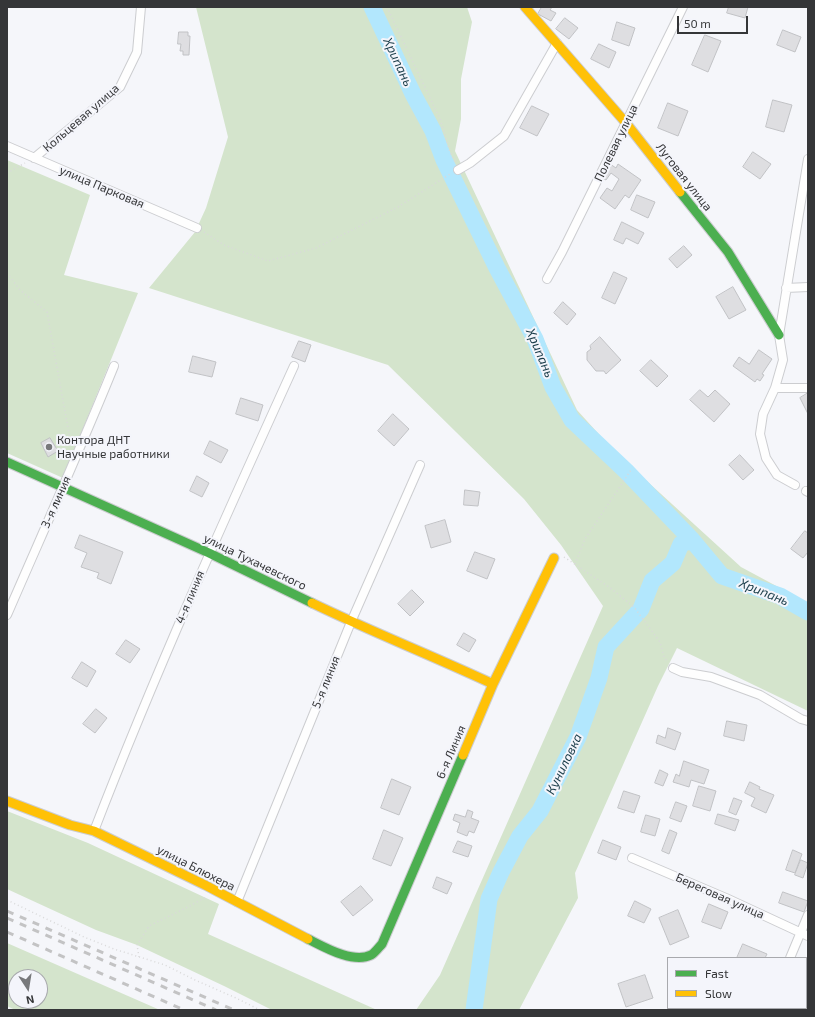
<!DOCTYPE html>
<html>
<head>
<meta charset="utf-8">
<style>
  body { margin:0 }
  #map { position:relative; width:815px; height:1017px; overflow:hidden; background:#f5f6fa; font-family:"Exo 2",sans-serif }
  canvas { display:block }
  .frame { position:absolute; inset:0; border:8px solid #353638; pointer-events:none }
  .legend { position:absolute; left:667px; top:957px; width:140px; height:52px; box-sizing:border-box; background:#f4f5fb; border:1px solid #a8a9ad; margin:0; padding:5px 7px; list-style:none; font-size:12px; color:#353638 }
  .legend li { display:flex; align-items:center; gap:8px; height:20px }
  .legend b { width:20px; border:1px solid #a8a9ad }
  .north { position:absolute; left:8px; top:969px; width:40px; height:40px; box-sizing:border-box; background:#f4f5fb; border:1px solid #a8a9ad; border-radius:50%; rotate:168deg; font-size:11px; font-weight:700; line-height:16px; text-align:center; color:#353638 }
  .north::after { content:''; display:block; margin:auto; width:14px; height:18px; background:#78797c; clip-path:polygon(50% 0,100% 100%,50% 72%,0 100%) }
  .scale { position:absolute; left:677px; top:16px; width:71px; height:18px; box-sizing:border-box; border:2px solid #353638; border-top:0; padding-left:5px; font-size:12px; line-height:14px; white-space:nowrap; color:#353638; -webkit-text-stroke:3px #f4f5fb; paint-order:stroke }
</style>
</head>
<body>
<div id="map">
<canvas width="815" height="1017"></canvas>
<div class="frame"></div>
<ul class="legend">
<li><b style="height:5px;background:#4caf50"></b>Fast</li>
<li><b style="height:5px;background:#ffc107"></b>Slow</li>
</ul>
<div class="north">N</div>
<div class="scale">50 m</div>
</div>
<script>
const ctx = document.querySelector('canvas').getContext('2d');
ctx.lineJoin = 'round';
function fill(path, color) { ctx.fillStyle = color; ctx.fill(path, 'evenodd'); }
function strokePath(path, color, width, dash) { ctx.strokeStyle = color; ctx.lineWidth = width; ctx.lineCap = dash ? 'butt' : 'round'; ctx.setLineDash(dash || []); ctx.stroke(path); }
function label(font, color, halo, rows, align = 'center') {
  ctx.font = font + ' "Exo 2",sans-serif'; ctx.lineWidth = 4; ctx.setLineDash([]); ctx.textBaseline = 'middle'; ctx.strokeStyle = halo; ctx.fillStyle = color; for (const [text, x, y, turn = 0] of rows) {
    ctx.save(); ctx.translate(x, y); ctx.rotate((+turn || 0) * Math.PI / 180); ctx.textAlign = isNaN(turn) ? turn : align; if (halo) ctx.strokeText(text, 0, 0); ctx.fillText(text, 0, 0); ctx.restore();
  }
}
fill(new Path2D(`
  M196,7H467L472,22L461,79V119L455,151L577,410L615,452L741,567L808,603V711L677,648L658,686L575,873L578,898L519,1010H416L440,975L603,606L561,545L524,499L388,365L149,288L195,232L206,208L228,137Z
  M7,160L90,195L64,275L138,293L63,478L7,453Z
  M7,811L88,843L219,904L208,934L377,1010H272L224,986L137,945L96,930L7,889Z
  M7,943L160,1010H15L7,1006ZM16,977H40V1001H16Z`), '#d4e4cc');
strokePath(new Path2D(`
  M372,7L413,94L433,131L444,160L497,268L535,339L553,387L572,420L626,471L692,540L722,576L780,596L808,612
  M474,1010L489,899L501,872L520,836L540,811L578,737L599,678L606,647L641,609L652,581L673,563L681,544L692,540`), '#b2e7fd', 17);
const building = new Path2D(`
  M542,7H552L550,10L556,13L551,21L538,14Z
  M729,7H748L745,18L727,13Z
  M565,18L578,28L569,39L556,29Z
  M617,22L635,28L629,46L612,40Z
  M783,30L801,37L795,52L777,45Z
  M179,32H188V36H190L189,55H183V51H180L181,44H178Z
  M705,35L721,41L708,72L692,65Z
  M599,44L616,52L609,68L591,59Z
  M773,100L792,105L784,132L766,127Z
  M668,103L688,111L678,136L658,128Z
  M532,106L549,114L537,136L520,128Z
  M753,152L771,164L760,179L743,167Z
  M610,164L616,168L618,164L641,180L629,198L625,195L615,209L600,198L607,188L612,191L619,179L611,173L606,180L601,177Z
  M637,195L655,202L648,218L631,210Z
  M622,222L644,233L638,244L626,238L623,244L614,240Z
  M684,246L692,255L677,268L669,259Z
  M614,272L627,278L615,304L602,298Z
  M733,287L746,310L729,319L716,297Z
  M563,302L576,314L567,325L554,313Z
  M600,337L621,360L606,374L604,371H596L587,360V352L591,349L590,346Z
  M299,341L311,345L305,362L292,357Z
  M759,350L772,359L762,374L764,375L760,381L757,379L755,382L733,366L739,357L749,364Z
  M193,356L216,362L212,377L189,372Z
  M651,360L668,376L657,387L640,371Z
  M700,390L708,397L715,390L730,404L714,422L690,400Z
  M808,393V414L800,398Z
  M241,398L263,405L258,421L236,414Z
  M393,414L409,429L394,446L378,431Z
  M50,438L58,451L48,457L41,443Z
  M210,441L228,450L221,463L204,454Z
  M740,455L754,470L743,480L729,465Z
  M197,476L209,483L202,497L190,491Z
  M465,490L480,492L478,506L464,505Z
  M445,520L451,542L431,548L425,526Z
  M805,531L808,533V552L803,558L791,549Z
  M80,535L123,552L111,584L97,578L99,573L81,567L87,553L75,548Z
  M475,552L495,559L487,579L467,571Z
  M412,590L424,602L410,616L398,604Z
  M464,633L476,640L469,652L457,645Z
  M126,640L140,649L130,663L116,654Z
  M82,662L96,671L87,687L72,678Z
  M96,709L107,718L95,733L83,724Z
  M727,721L747,725L744,741L724,736Z
  M668,728L681,733L675,750L656,743L658,735L665,738Z
  M684,761L709,770L704,784L691,780L689,787L673,782L676,774L679,776Z
  M660,770L668,774L663,786L655,783Z
  M392,779L411,787L399,815L381,808Z
  M750,782L760,787L759,789L774,795L766,813L751,806L755,798L745,793Z
  M699,786L716,791L710,811L693,806Z
  M624,791L640,796L634,813L618,808Z
  M734,798L742,801L736,815L729,812Z
  M676,802L687,806L681,822L670,818Z
  M468,810L473,812L471,818L479,821L474,833L469,831L467,836L457,832L460,823L453,820L455,814L465,817Z
  M718,814L739,820L735,831L715,824Z
  M646,815L660,819L655,836L641,832Z
  M384,830L403,838L391,866L373,859Z
  M670,830L677,833L669,854L662,851Z
  M603,840L621,847L616,860L598,853Z
  M458,841L472,846L468,857L453,852Z
  M793,850L802,854L795,873L786,870Z
  M801,860L808,863L803,878L795,875Z
  M437,877L452,883L447,894L433,888Z
  M361,886L373,900L353,916L341,902Z
  M783,892L808,901L804,912L779,903Z
  M635,901L651,909L644,923L628,916Z
  M709,904L728,912L721,929L702,922Z
  M678,910L689,937L670,945L659,918Z
  M743,944L767,954L765,958H737Z
  M645,975L653,998L626,1007L618,984Z
  M689,1008H733L731,1010H692Z`);
fill(building, '#dedee1');
strokePath(building, '#c1c2c5', 1);
const street = new Path2D(`
  M7,146L197,228
  M34,158L120,87L137,52L141,7
  M458,170L470,163L504,136L557,43
  M547,279L562,252L683,7
  M786,288L808,287
  M775,388H808
  M795,485L777,475L766,458L760,434L763,414L775,388L783,360L779,335L808,159
  M806,491L808,492
  M7,615C43,532 80,450 114,366
  M673,668L682,672L711,677L760,695L801,719L808,721
  M94,831C155,673 224,520 294,366
  M632,858L726,898L808,936
  M237,902L351,622L420,465
  M790,958L808,915
  M768,1010L769,1008`);
const fast = new Path2D(`
  M680,192L728,252L779,335
  M7,462L209,553L312,603
  M308,939C324,947 353,964 371,955C375,953 379,947 382,944L463,755`);
const slow = new Path2D(`
  M525,7L626,123L680,192
  M312,603C372,632 433,656 493,684
  M463,755L493,684L554,558
  M7,801L70,825L94,831L205,885L308,939`);
strokePath(street, '#cccdd0', 10);
strokePath(fast, '#cccdd0', 11);
strokePath(slow, '#cccdd0', 11);
strokePath(new Path2D(`
  M387,7L440,119L450,152L455,162
  M7,173L25,163
  M204,232L224,245L268,261L316,248L398,207L450,174
  M7,273L20,290L47,312L71,445
  M564,557L609,587L634,607L660,642L664,657L667,661
  M575,564L585,539L631,470
  M7,900L84,937L114,949L165,965L195,980L236,998L260,1010
  M139,957L137,945L149,926L186,908L206,897`), '#d9d9da', 1.5, [1, 3]);
strokePath(street, '#fefefe', 8);
strokePath(fast, '#4caf50', 9);
strokePath(slow, '#ffc107', 9);
strokePath(new Path2D(`
  M7,911L234,1010
  M7,918L216,1010
  M7,932L184,1010`), '#c3c3c4', 3, [7, 7]);
for (const [x, y, r, color] of [
  [49,447,4,"#78797c"]
]) { const dot = new Path2D(); dot.arc(x, y, r, 0, 2 * Math.PI); ctx.fillStyle = color; ctx.fill(dot); strokePath(dot, '#f4f5fb', 1.5); }
label('12px', '#353638', '#f4f5fb', [
  ["Кольцевая улица",81,118,-41],
  ["Полевая улица",616,143,-64],
  ["Луговая улица",684,177,52],
  ["улица Парковая",102,187,23],
  ["3-я линия",56,502,-66],
  ["улица Тухачевского",255,562,26],
  ["4-я линия",190,597,-67],
  ["5-я линия",326,682,-68],
  ["6-я Линия",451,752,-67],
  ["улица Блюхера",196,868,27],
  ["Береговая улица",720,896,24]
]);
label('12px', '#353638', '#f4f5fb', [
  ["Контора ДНТ",57,440],
  ["Научные работники",57,454]
], 'left');
label('italic 13px', '#193c49', '#f4f5fb', [
  ["Хрипань",398,62,65],
  ["Хрипань",540,353,67],
  ["Хрипань",764,592,22],
  ["Куниловка",564,764,-64]
]);
</script>
</body>
</html>
